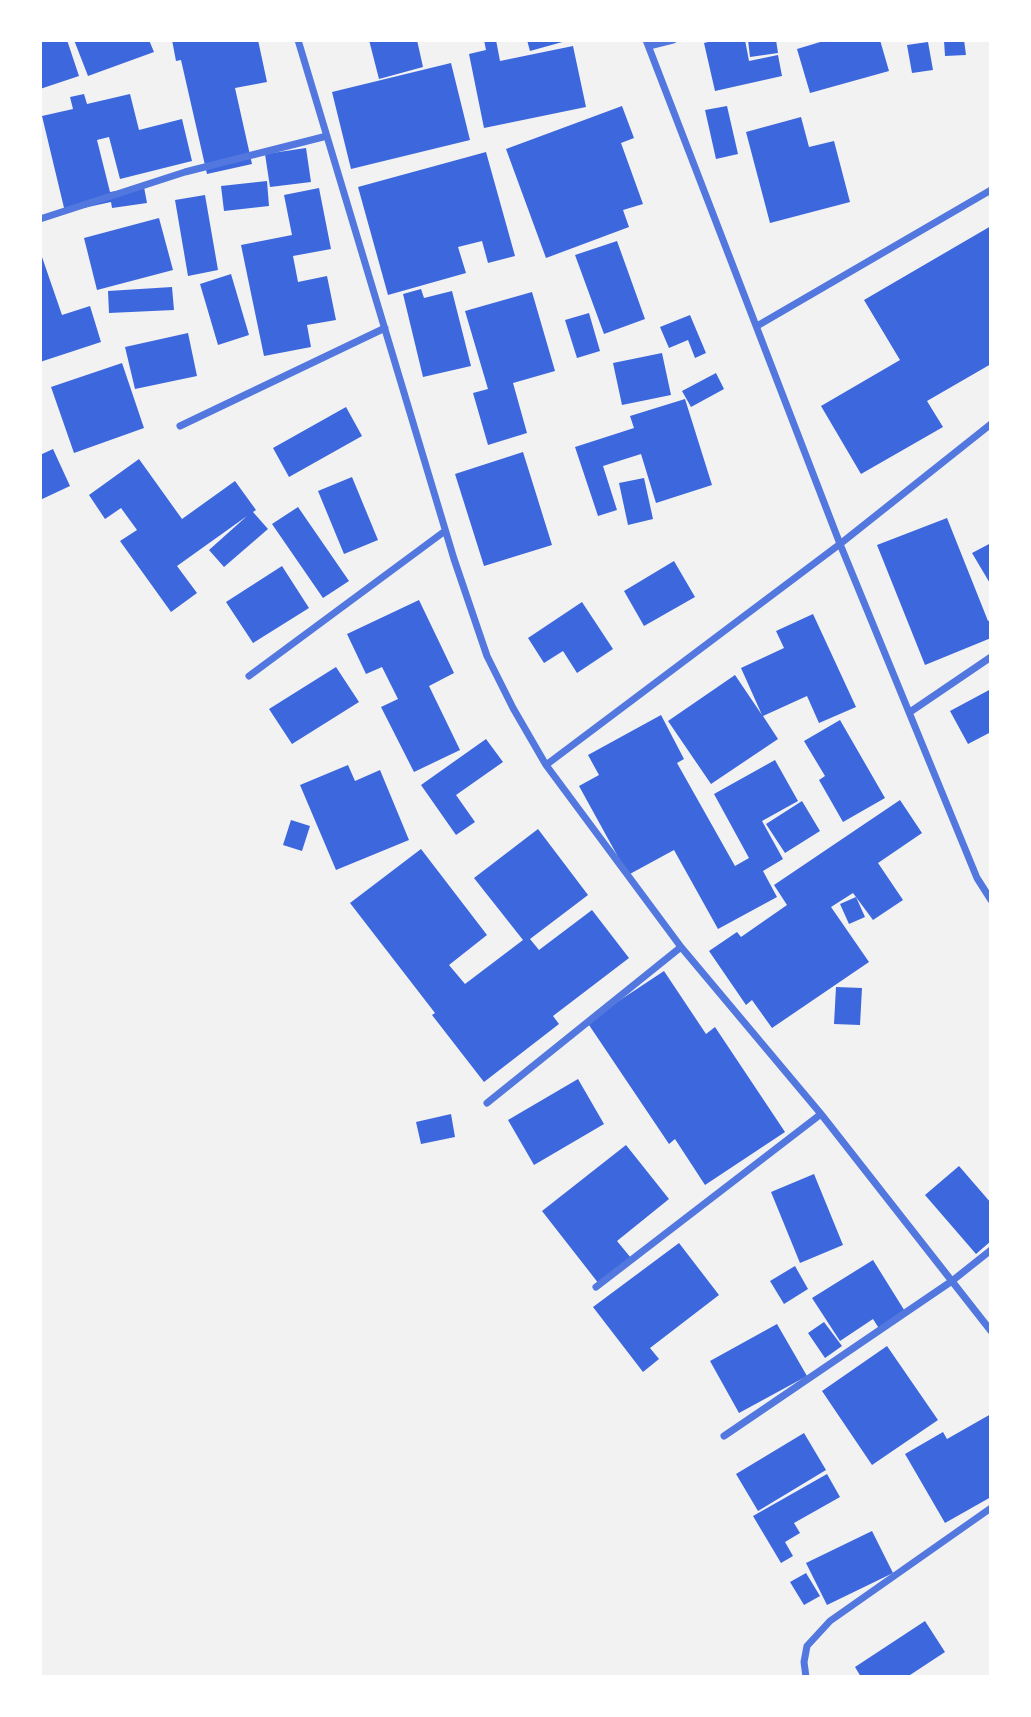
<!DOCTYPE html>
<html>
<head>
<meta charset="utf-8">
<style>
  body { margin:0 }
  #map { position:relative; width:1031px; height:1717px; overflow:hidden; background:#f2f2f2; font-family:Mulish,sans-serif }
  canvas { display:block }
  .frame { position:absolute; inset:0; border:42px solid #fff; pointer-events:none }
</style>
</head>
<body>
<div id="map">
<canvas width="1031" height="1717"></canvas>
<div class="frame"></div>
</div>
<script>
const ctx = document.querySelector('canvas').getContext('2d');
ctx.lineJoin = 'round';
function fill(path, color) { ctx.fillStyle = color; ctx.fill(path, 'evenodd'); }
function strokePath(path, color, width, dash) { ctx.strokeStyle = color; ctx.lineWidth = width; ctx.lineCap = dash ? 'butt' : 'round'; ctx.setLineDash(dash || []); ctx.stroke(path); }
fill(new Path2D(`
  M40,40H67L79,76L40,89Z
  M74,40H149L154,52L88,76Z
  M172,40H258L267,82L235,88L252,164L207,174L181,60L176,61Z
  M369,40H417L423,67L379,79Z
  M484,40H496L500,61L573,46L586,107L484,128L469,54L486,50Z
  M527,40H566V41L530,51Z
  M716,40H745L749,61L778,55L782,76L715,91L704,43Z
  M748,40H776L778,53L750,57Z
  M827,40H880L889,71L810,93L797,49Z
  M944,40H964L966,55L945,56Z
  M928,42L933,70L912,73L907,45Z
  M451,63L470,140L351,169L332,92Z
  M84,94L87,104L130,94L139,130L182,119L192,161L120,179L109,137L97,140L110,192L144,187L147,203L112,208L111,202L65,212L42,116L73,109L70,97Z
  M622,106L634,138L621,143L643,204L623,210L629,227L546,258L506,149Z
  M727,106L738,154L716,159L705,110Z
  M801,117L809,147L834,141L850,202L770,223L746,132Z
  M306,148L311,182L270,187L265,154Z
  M486,152L515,256L488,263L482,241L458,247L466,273L388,295L358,187Z
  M267,181L269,206L224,211L221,186Z
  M319,188L331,249L293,256L298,282L327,276L336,320L307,325L311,347L264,356L241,245L292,235L284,195Z
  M205,195L218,270L188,276L175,200Z
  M159,218L173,270L97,290L84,238Z
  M991,226V364L927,401L943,427L861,474L821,406L900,360L864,300Z
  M617,241L645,319L604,334L575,255Z
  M40,257H42L62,315L90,306L101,342L40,362Z
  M231,274L249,335L218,345L200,284Z
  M172,287L174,310L109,313L108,291Z
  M421,289L424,298L452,291L471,366L423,377L403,294Z
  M532,292L555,371L513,383L527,433L488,445L473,393L488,389L465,311Z
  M589,313L600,351L577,358L565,320Z
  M690,315L706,353L695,358L688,340L669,348L660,327Z
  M188,333L197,376L135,389L125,347Z
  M662,353L671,395L622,405L613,363Z
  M122,363L144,428L74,453L51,387Z
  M716,373L724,389L691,407L682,391Z
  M685,399L712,485L656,503L641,454L603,466L617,510L598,516L575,447L634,428L630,416Z
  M346,407L362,436L289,477L273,448Z
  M53,449L70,486L40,500V455Z
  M523,452L552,545L484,566L455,474Z
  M139,459L182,519L235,481L256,510L253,512L268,529L224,567L209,550L247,516L177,566L197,593L171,612L120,541L137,530L121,508L105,519L89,495Z
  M352,477L378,540L344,554L318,491Z
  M644,478L653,519L628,525L619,483Z
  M298,507L349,581L323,598L272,524Z
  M947,518L988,621L991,620V638L925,665L877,545Z
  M991,543V585L972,553Z
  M674,561L695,597L644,626L624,591Z
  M282,566L309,608L253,643L226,602Z
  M419,600L454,673L429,686L460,750L414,772L381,707L398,699L382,667L366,674L347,634Z
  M582,602L613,649L577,673L563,651L544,663L528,638Z
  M813,614L856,707L819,723L807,696L763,716L778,739L711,784L668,721L735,675L762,715L741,668L784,648L776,631Z
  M336,667L359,702L292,744L269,709Z
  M991,689V732L968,744L950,711Z
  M661,715L684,759L677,763L735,866L749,858L714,794L775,760L798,801L762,821L783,859L763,871L777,897L718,929L674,850L628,875L579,786L599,775L588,755Z
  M840,720L885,798L843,822L819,780L825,776L804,741Z
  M486,739L503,762L456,795L475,822L456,835L421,785Z
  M348,765L355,781L380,770L409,840L336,870L300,785Z
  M900,800L922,833L878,863L903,900L873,920L853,893L831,907L869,962L772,1028L752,1000L746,1005L709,951L737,932L741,937L787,905L774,885Z
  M802,801L820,831L785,853L766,824Z
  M291,820L310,826L302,851L283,845Z
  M538,829L588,895L530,939L539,950L592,910L629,958L553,1016L559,1024L484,1082L432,1015L435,1013L350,903L421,849L487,935L449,965L465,984L523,940L474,878Z
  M856,897L865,917L849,924L840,904Z
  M664,971L706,1034L715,1027L785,1132L705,1185L675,1139L669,1144L587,1022Z
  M836,987L862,988L860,1025L834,1024Z
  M578,1079L604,1124L534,1165L508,1120Z
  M451,1114L455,1137L421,1144L416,1122Z
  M626,1145L669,1199L617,1241L631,1258L599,1284L542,1211Z
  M959,1166L991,1203V1241L976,1254L925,1195Z
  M814,1174L843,1245L800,1263L771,1192Z
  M679,1243L719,1295L650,1348L659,1359L643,1372L593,1307Z
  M873,1260L906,1313L880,1330L873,1319L840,1341L812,1298Z
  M795,1266L808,1289L784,1304L770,1281Z
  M824,1322L842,1346L825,1358L808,1333Z
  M777,1324L807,1376L739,1413L710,1361Z
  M887,1346L938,1420L872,1465L822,1391Z
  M991,1414V1497L945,1523L905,1454L943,1432L947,1439Z
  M804,1433L826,1470L758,1511L736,1474Z
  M827,1474L840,1497L794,1523L800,1533L785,1542L793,1556L781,1563L753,1516Z
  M872,1531L893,1573L827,1605L806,1563Z
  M806,1573L820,1596L804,1605L790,1582Z
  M925,1621L945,1652L907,1677H861L855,1667Z`), '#3d67dc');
strokePath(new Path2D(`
  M298,40L454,559L487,656L513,708L546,765L681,947L821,1114L991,1331
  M646,40L840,544L977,878L991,900
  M649,46L673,40
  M40,219L185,172L327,136
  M757,326L991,190
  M180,426L385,328
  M249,676L445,531
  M910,712L991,657
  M546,765L840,544L991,424
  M487,1103L681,947
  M596,1287L821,1114
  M724,1436L952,1281L991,1250
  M806,1677L804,1662L807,1646L830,1621L991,1508`), '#5277de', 7);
</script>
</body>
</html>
